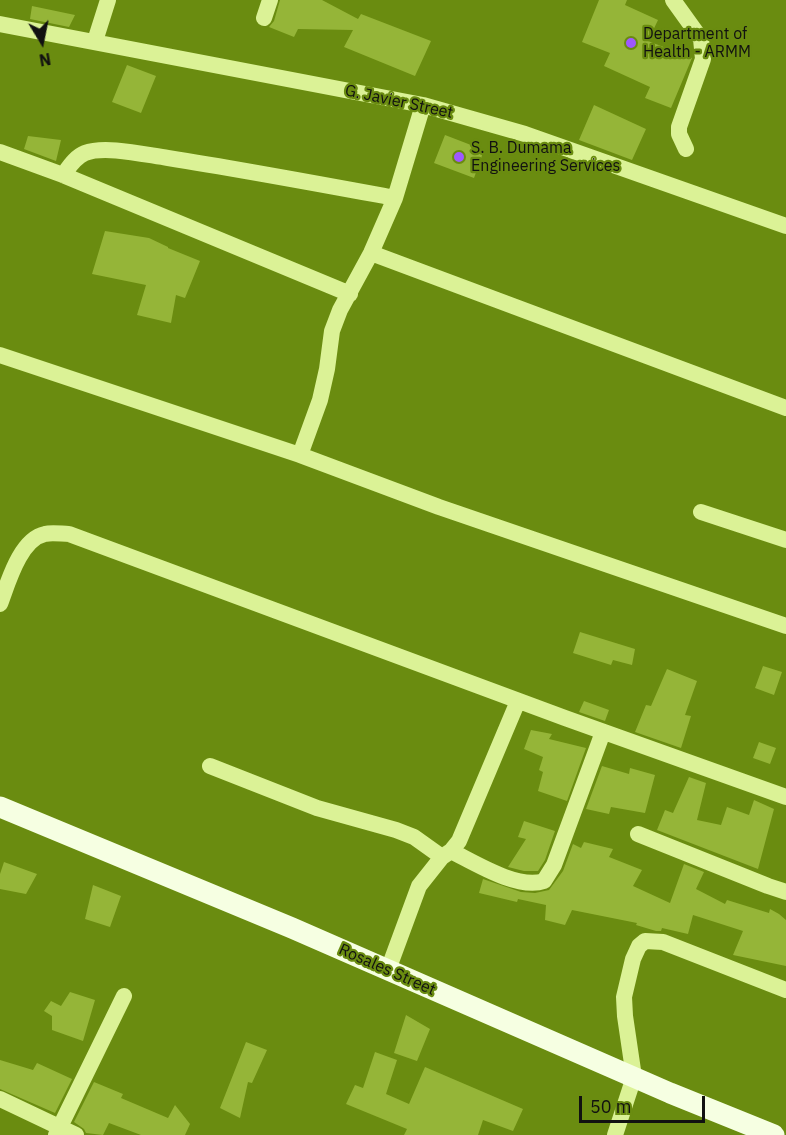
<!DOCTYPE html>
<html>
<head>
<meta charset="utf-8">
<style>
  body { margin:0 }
  #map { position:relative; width:786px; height:1135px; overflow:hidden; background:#6a8c10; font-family:"IBM Plex Sans",sans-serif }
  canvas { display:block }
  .north { position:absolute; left:12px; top:12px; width:60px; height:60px; -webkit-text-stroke:4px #6a8c10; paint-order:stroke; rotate:170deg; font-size:16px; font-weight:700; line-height:24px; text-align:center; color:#111 }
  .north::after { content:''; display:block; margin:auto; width:21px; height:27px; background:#111; clip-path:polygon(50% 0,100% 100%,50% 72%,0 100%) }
  .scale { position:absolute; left:579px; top:1096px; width:126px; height:27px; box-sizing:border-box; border:3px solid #111; border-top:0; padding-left:8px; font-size:18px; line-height:21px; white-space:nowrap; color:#111; -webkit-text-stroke:4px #6a8c10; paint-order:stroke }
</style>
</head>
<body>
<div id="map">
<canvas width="786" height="1135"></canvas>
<div class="north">N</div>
<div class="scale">50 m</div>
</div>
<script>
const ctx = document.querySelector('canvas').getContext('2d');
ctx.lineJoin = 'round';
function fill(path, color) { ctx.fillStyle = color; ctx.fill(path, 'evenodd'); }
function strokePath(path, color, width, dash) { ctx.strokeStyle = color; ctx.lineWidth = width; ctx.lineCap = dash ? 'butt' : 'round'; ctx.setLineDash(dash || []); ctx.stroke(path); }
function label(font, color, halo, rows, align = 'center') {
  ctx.font = font + ' "IBM Plex Sans",sans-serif'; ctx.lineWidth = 4.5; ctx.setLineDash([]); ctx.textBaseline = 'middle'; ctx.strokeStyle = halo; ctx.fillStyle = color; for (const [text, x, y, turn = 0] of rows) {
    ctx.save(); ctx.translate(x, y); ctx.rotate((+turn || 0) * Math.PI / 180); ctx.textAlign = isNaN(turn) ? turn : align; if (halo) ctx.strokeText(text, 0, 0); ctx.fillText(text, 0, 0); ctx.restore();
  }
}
fill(new Path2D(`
  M280,0H322L358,19L361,14L431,41L415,76L344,47L353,30L298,29L294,37L269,27L274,21Z
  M599,0H627L625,5L658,20L648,41L692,58L671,108L645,98L650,87L604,66L610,53L582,42Z
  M32,6L75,15L69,27L30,19Z
  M127,65L156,76L141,113L112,102Z
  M594,105L646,129L632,160L579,140Z
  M445,135L484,150L474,178L434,163Z
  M28,136L61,140L56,161L24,149Z
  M105,231L149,238L168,247V248L200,261L185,298L176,295L171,323L137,315L146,285L92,274Z
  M580,632L635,649L632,665L613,660L611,665L573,653Z
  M763,666L782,672L774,695L755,688Z
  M667,669L697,681L685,715L691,716L681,748L635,732L646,705L651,706Z
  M584,701L609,710L605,721L579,712Z
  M531,730L552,734L549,739L586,748L567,801L538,791L543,772L539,770L543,757L524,749Z
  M759,742L776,748L770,764L753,758Z
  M602,766L629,774L630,768L655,775L645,813L611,807L609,814L586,809Z
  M689,777L706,783L697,820L721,825L727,807L749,815L754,800L774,809L758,869L657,830L665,810L673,813Z
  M524,821L555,831L545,860L538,871H524L508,867L526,839L518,837Z
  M584,842L613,849L609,857L642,870L633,886L670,903L684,864L704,872L696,889L725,904L727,900L769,913L770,909L779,914L786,920V966L733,955L743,931L693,915L688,934L662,928L661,931H656L636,925L637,923L572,910L565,925L545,920L546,905L518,899L517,902L479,893L483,879L521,892L535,893L549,890L563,871L573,844L581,848Z
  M4,862L37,874L26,894L0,889V874Z
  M93,885L121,896L110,927L85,919Z
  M70,992L95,1000L83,1041L52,1030V1016L44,1011L51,1001L61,1006Z
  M406,1015L430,1029L417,1061L394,1053Z
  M246,1042L267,1050L252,1083L248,1082L240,1118L220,1108Z
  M375,1052L397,1060L386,1094L409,1104L425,1067L523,1109L513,1131L483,1120L478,1135H404L407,1129L346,1104L355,1085L363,1088Z
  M0,1060L33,1070L37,1063L72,1079L55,1113L0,1089Z
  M94,1082L123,1094L121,1098L168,1118L175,1105L190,1124L185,1135H141L109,1123L103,1135L86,1133L84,1129L74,1122Z`), '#95b538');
strokePath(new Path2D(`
  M673,0L701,39L703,59L679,127V134L686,149
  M264,18L270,0
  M0,24L423,105L525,134L786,226
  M95,41L108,0
  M0,152L63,175L350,294
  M63,175C69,167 75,157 85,153C105,145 146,155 168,158C244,170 319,184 395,198
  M371,253L786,408
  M0,355L300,455L439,507L786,626
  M300,455L320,400L327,369L332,331L340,310L371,253L395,198L423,105
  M701,512L786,540
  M0,604C8,583 20,539 45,534C52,532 62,534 69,534L565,718L786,797
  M210,766L317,808L396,830L414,837L442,857
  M638,834L768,886L786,892
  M451,851C475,863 518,890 544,881L554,865L603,732
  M388,970L419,886L442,857L451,851L459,841L518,701
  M0,1099L76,1135
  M56,1135L124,996
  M615,1135L634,1077L625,1016L624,997L633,959L639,946L645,941L663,942L786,990`), '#dbf296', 16);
strokePath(new Path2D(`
  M0,807L292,928L670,1093L774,1135`), '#f6ffe2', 21);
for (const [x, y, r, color] of [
  [631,43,6,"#9e58ff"],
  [459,157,6,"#9e58ff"]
]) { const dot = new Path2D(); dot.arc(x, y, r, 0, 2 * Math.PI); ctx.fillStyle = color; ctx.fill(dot); strokePath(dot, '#6a8c10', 2); }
label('16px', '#111', '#6a8c10', [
  ["Department of",643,34],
  ["Health - ARMM",643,52],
  ["S. B. Dumama",471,148],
  ["Engineering Services",471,166]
], 'left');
label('16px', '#111', '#6a8c10', [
  ["G. Javier Street",399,102,12],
  ["Rosales Street",387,970,24]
]);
</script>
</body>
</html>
